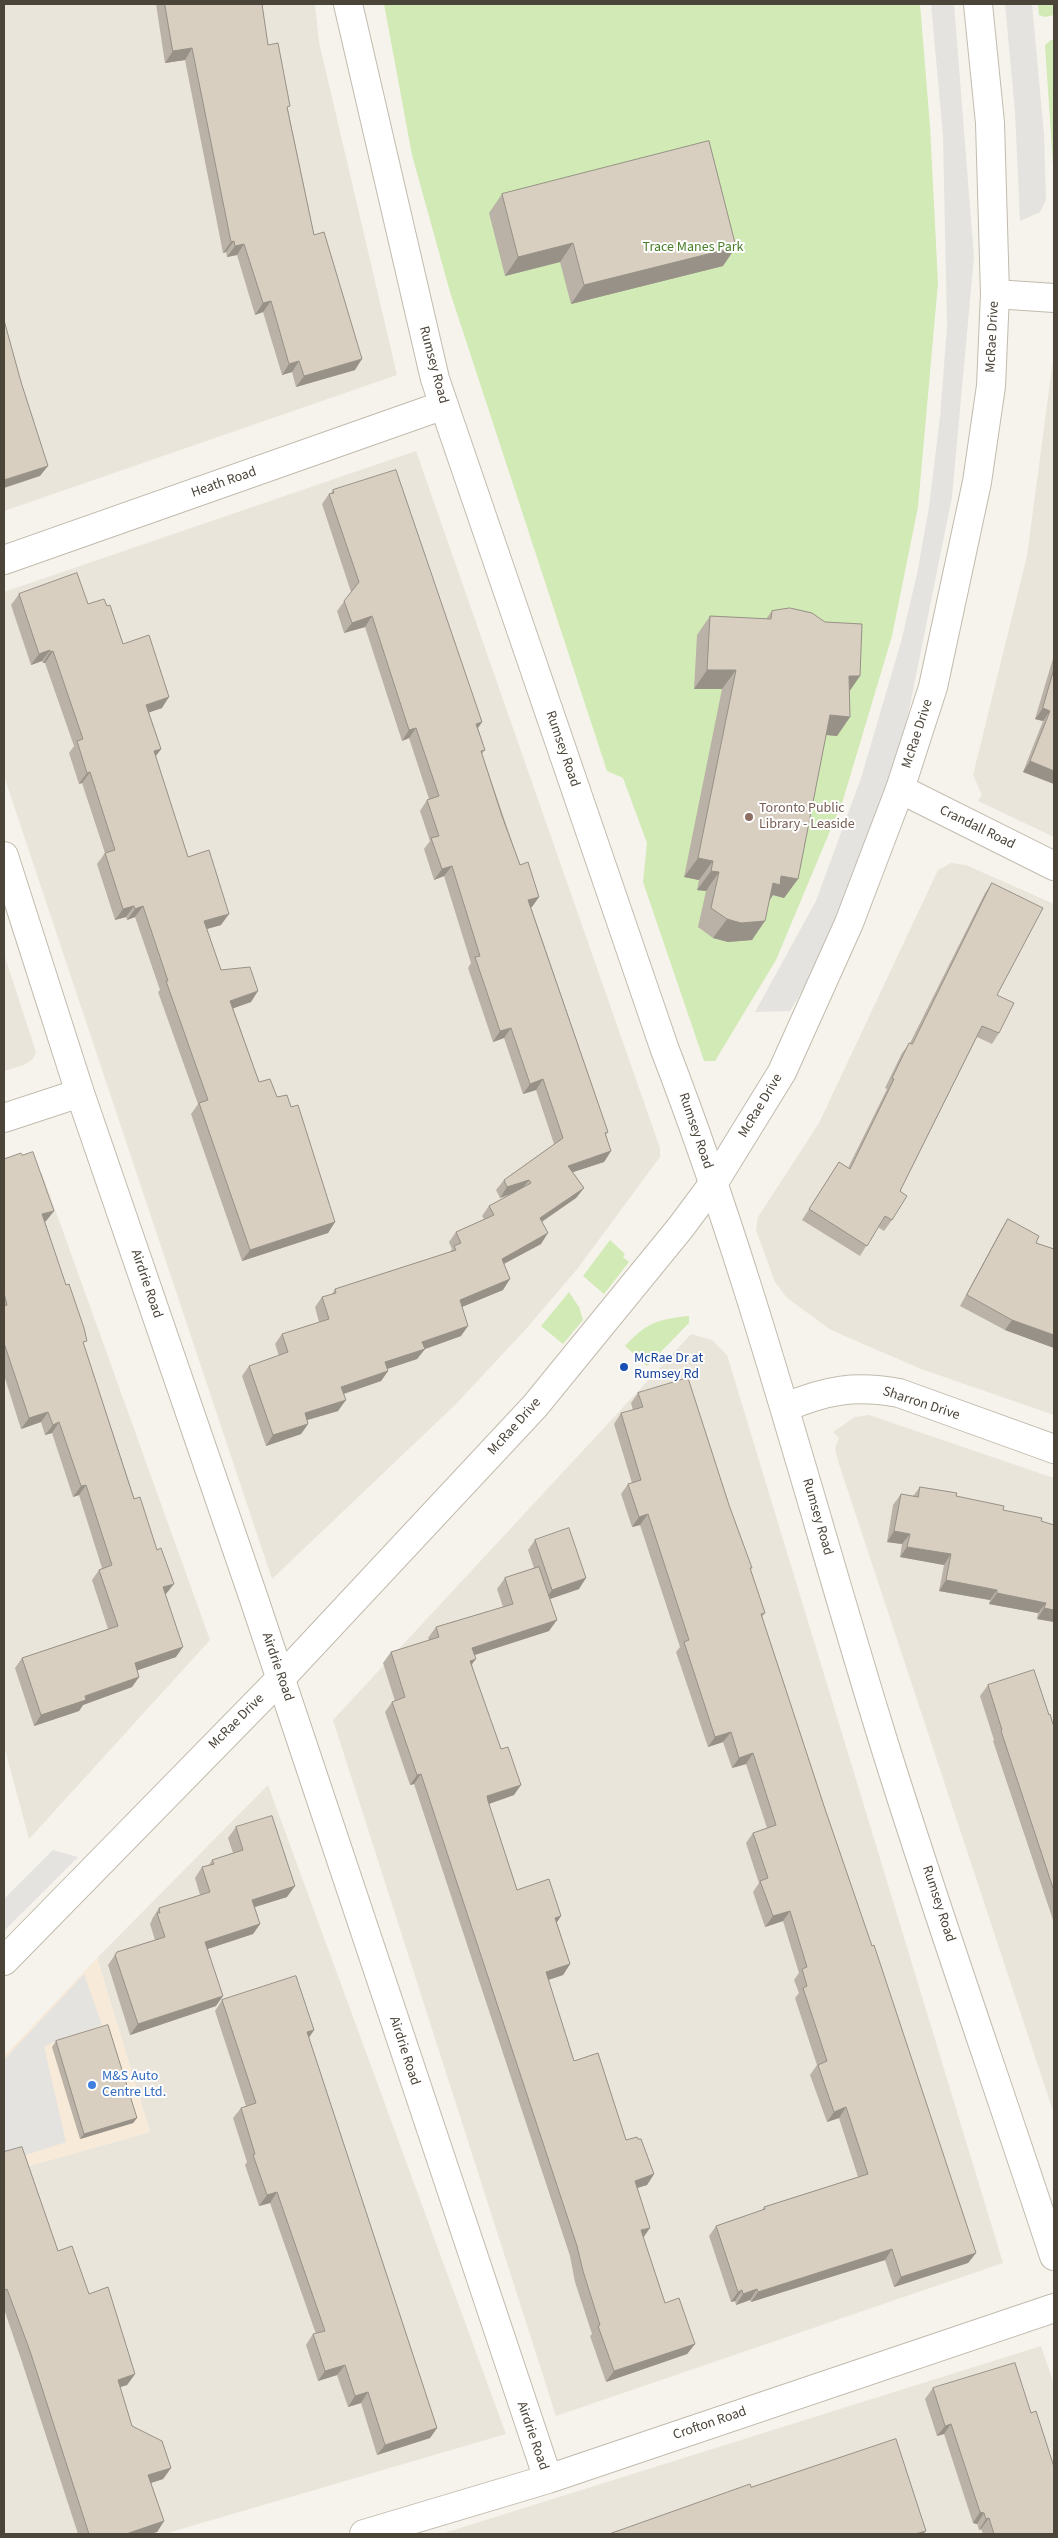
<!DOCTYPE html>
<html>
<head>
<meta charset="utf-8">
<style>
  body { margin:0 }
  #map { position:relative; width:1058px; height:2538px; overflow:hidden; background:#f6f3ec; font-family:"Source Sans 3",sans-serif }
  canvas { display:block }
  .frame { position:absolute; inset:0; border:5px solid #4b4439; pointer-events:none }
</style>
</head>
<body>
<div id="map">
<canvas width="1058" height="2538"></canvas>
<div class="frame"></div>
</div>
<script>
const ctx = document.querySelector('canvas').getContext('2d');
ctx.lineJoin = 'round';
function fill(path, color) { ctx.fillStyle = color; ctx.fill(path, 'evenodd'); }
function strokePath(path, color, width, dash) { ctx.strokeStyle = color; ctx.lineWidth = width; ctx.lineCap = dash ? 'butt' : 'round'; ctx.setLineDash(dash || []); ctx.stroke(path); }
function label(font, color, halo, rows, align = 'center') {
  ctx.font = font + ' "Source Sans 3",sans-serif'; ctx.lineWidth = 4; ctx.setLineDash([]); ctx.textBaseline = 'middle'; ctx.strokeStyle = halo; ctx.fillStyle = color; for (const [text, x, y, turn = 0] of rows) {
    ctx.save(); ctx.translate(x, y); ctx.rotate((+turn || 0) * Math.PI / 180); ctx.textAlign = isNaN(turn) ? turn : align; if (halo) ctx.strokeText(text, 0, 0); ctx.fillText(text, 0, 0); ctx.restore();
  }
}
fill(new Path2D(`
  M4,4H315L319,42L397,375L4,511Z
  M1054,352V837L978,801L982,795L973,775L1027,556Z
  M416,451L660,1148V1157L578,1268L526,1329L456,1404L272,1579L4,776V592Z
  M951,863L966,865L1054,904V1415L921,1369L831,1330L787,1298L775,1282L756,1230L758,1217L819,1123L938,870Z
  M4,954L36,1052L33,1059L24,1065L4,1071Z
  M42,1173L210,1640L29,1839L4,1746V1183Z
  M691,1334L712,1340L727,1355L1003,2263L556,2416L333,1720Z
  M869,1415L1054,1478V2114L838,1461L835,1449L839,1438L833,1432L855,1417Z
  M268,1785L506,2434L164,2534H4V2173L150,2132L97,1958Z
  M1041,2346L1054,2384V2534H441Z`), '#eae5da');
fill(new Path2D(`
  M97,1958L150,2132L4,2173V2056Z`), '#f7ead8');
fill(new Path2D(`
  M384,4H920L930,126L938,283L918,507L892,636L843,800L776,960L715,1061H704L643,882L647,843L623,778L607,771L450,292L412,155Z
  M1038,4H1054V15L1045,17L1039,15Z
  M1051,40H1054V181L1045,45Z
  M610,1240L625,1254L623,1257L629,1262L604,1294L583,1276Z
  M569,1292L579,1307L583,1320L563,1344L541,1326Z
  M689,1316V1323L647,1366L625,1346C646,1323 658,1319 689,1316Z`), '#d2eab5');
fill(new Path2D(`
  M931,4H954L974,257L952,497L907,720L863,857L808,981L790,1011L755,1012L816,901L861,778L901,642L917,574L929,507L940,417L947,326L943,136Z
  M1005,4H1032L1044,134L1046,200L1040,212L1020,221L1015,112Z
  M53,1850L78,1857L4,1931V1899Z
  M84,1974L102,2025L44,2046L66,2142L4,2162V2060Z`), '#e5e3e0');
const minor = new Path2D(`
  M348,4L435,379L665,1050C750,1270 809,1499 878,1724C933,1903 996,2079 1054,2256
  M995,294L1054,298
  M4,560L444,405
  M900,789L1054,866
  M4,856L80,1093L254,1599L548,2479
  M4,1118L80,1093
  M786,1407C827,1390 855,1385 899,1393L1054,1449
  M364,2534L548,2479L1054,2308`);
const tertiary = new Path2D(`
  M4,1961L281,1678L535,1406L681,1227L713,1184L782,1072L849,923L900,789L933,687L977,482L991,386L995,294L990,123L978,4`);
strokePath(minor, '#c2bbae', 30);
strokePath(tertiary, '#c2bbae', 30);
strokePath(minor, '#fff', 28);
strokePath(tertiary, '#fff', 28);
fill(new Path2D(`
  M156,4H262L268,45L288,110L314,235L355,370L296,387L292,372L282,375L263,312L255,315L237,255L227,257L226,252L223,253L185,60L165,63Z
  M502,194L723,266L571,304L560,262L505,276L489,213Z
  M333,490L482,722L478,728L485,750L482,754L520,865L539,897L531,907L608,1132L606,1135L611,1151L604,1162L573,1172L584,1188L576,1198L542,1222L541,1244L504,1264L503,1290L462,1307L461,1336L425,1349L417,1359L387,1369L388,1371L381,1381L344,1394L338,1411L307,1420L308,1424L301,1434L266,1446L242,1376L249,1366L279,1356L275,1344L282,1334L319,1322L315,1307L322,1297L332,1294L335,1289L450,1252L452,1249L449,1242L456,1232L484,1219L482,1216L489,1206L513,1193L500,1198L496,1190L504,1180L554,1144L536,1090L523,1094L504,1038L493,1042L468,968L471,963L444,876L434,880L424,849L430,841L420,811L427,800L429,799L409,738L402,741L365,627L344,633L337,611L351,592L322,504L329,494L331,493Z
  M19,594L88,604L107,606L123,644L162,708L149,712L161,749L155,757L188,857L221,925L207,929L221,970L251,1002L233,1008L259,1082L277,1097L291,1107L335,1222L328,1233L242,1261L191,1114L198,1104L158,992L160,990L135,917L127,920L126,917L115,920L97,864L105,853L82,783L79,784L69,753L74,746L45,663H43L42,661L31,665L11,605Z
  M772,611L849,691L850,717L837,736L826,735L798,879L784,898L773,895L769,901L752,940L728,942L713,938L698,927L706,891L697,890L699,880L684,877L722,689H694L697,635L710,616L766,619Z
  M1054,655V784L1023,772L1043,721L1035,719Z
  M992,883L997,995L999,1033L992,1044L977,1037L900,1191L892,1220L884,1231L878,1227L860,1256L802,1220L839,1162L848,1168L887,1089L885,1088L902,1053L910,1043L985,893Z
  M22,1155L54,1211L46,1221L45,1222L84,1346L166,1594H165L176,1657L137,1670L139,1677L132,1687L83,1705L79,1711L34,1726L15,1668L22,1658L108,1629L92,1580L99,1570L102,1568L79,1495L73,1497L52,1433L45,1435L41,1422L21,1429L4,1375V1159Z
  M1008,1219L1036,1243L1054,1249V1348L1005,1330L960,1306L1001,1230Z
  M638,1393L729,1505L765,1613L762,1617L825,1809L976,2253L968,2263L894,2287L885,2260L751,2302L750,2300L736,2305L735,2301L731,2302L709,2236L716,2226L762,2210L764,2207L858,2177L839,2118L827,2122L810,2075L817,2065L795,1998L799,1993L794,1980L799,1973L783,1921L765,1927L753,1892L759,1883L746,1843L753,1833L767,1828L746,1764L732,1768L723,1742L708,1747L676,1652L680,1647L640,1525L632,1527L621,1494L628,1484L632,1483L614,1424L621,1413L633,1410L631,1403Z
  M920,1487L956,1496L1041,1521L1054,1622L1037,1619L1038,1613L989,1604L990,1600L939,1591L944,1565L900,1557L902,1544L887,1542L893,1505L901,1494L913,1496Z
  M535,1540L579,1589L550,1599L549,1631L475,1655L472,1665L514,1795L489,1804L517,1890L557,1923L570,1964L563,1975L548,1980L574,2061L626,2140L654,2174L647,2185L637,2188L643,2237L665,2303L695,2344L687,2354L606,2382L590,2336L592,2334L575,2282L570,2256L414,1784L410,1785L385,1712L392,1702L395,1701L383,1663L391,1652L429,1640L428,1638L436,1627L503,1607L497,1589L505,1578L534,1568L528,1550Z
  M988,1685L1049,1715L1053,1724L1054,1723V1923L993,1741L994,1740L980,1696Z
  M236,1827L287,1897L255,1907L260,1924L253,1934L208,1949L216,2006L130,2035L108,1965L117,1952L155,1940L150,1924L152,1920V1919L159,1908L200,1895L195,1878L202,1867L209,1865L212,1860L233,1853L228,1838Z
  M222,2000L314,2030L309,2038L437,2428L430,2438L377,2455L361,2403L348,2407L337,2375L318,2381L306,2345L313,2334H316L270,2203L259,2206L245,2165L247,2162L233,2118L241,2108L246,2106L215,2011Z
  M56,2041L137,2118L133,2123L80,2139L52,2047Z
  M4,2152L58,2251L89,2294L135,2374L127,2385L120,2387L132,2426L171,2468L163,2479L151,2483L164,2521L157,2532L149,2534H78L22,2362L4,2309Z
  M933,2388L1054,2534H983L981,2529L979,2530L977,2524L973,2523L944,2434L937,2436L925,2399Z`), '#bab2a6');
fill(new Path2D(`
  M192,48L185,60L165,63L173,51Z
  M234,241L226,252L223,253L231,242Z
  M573,243L560,262L505,276L518,257Z
  M244,244L237,255L227,257L235,246Z
  M736,247L723,266L571,304L584,285Z
  M271,301L263,312L255,315L263,303Z
  M362,359L355,370L296,387L304,376Z
  M299,361L292,372L282,375L289,364Z
  M48,466L40,476L4,488V480Z
  M372,616L365,627L344,633L352,623Z
  M50,650L42,661L31,665L39,654Z
  M53,651L45,663H43L50,652Z
  M707,670H736L722,689H694Z
  M849,676H860L847,695Z
  M169,697L162,708L139,716L146,705Z
  M1043,708L1050,711L1043,721L1035,719Z
  M830,715L850,717L837,736L817,734Z
  M482,722L475,732L476,724Z
  M416,728L409,738L402,741L409,730Z
  M161,749L153,760L154,751Z
  M1030,761L1054,771V784L1023,772Z
  M90,772L82,783L79,784L87,773Z
  M698,858L713,861L699,880L684,877Z
  M452,866L444,876L434,880L442,869Z
  M711,871L719,872L706,891L697,890Z
  M781,876L798,879L784,898L773,895L767,904L773,883Z
  M539,897L532,907L521,911L528,900Z
  M134,906L126,917L115,920L123,909Z
  M143,906L135,917L127,920L135,909Z
  M229,914L221,925L196,932L204,921Z
  M727,919L765,921L752,940L728,942L713,938Z
  M258,991L251,1002L223,1012L230,1001Z
  M511,1028L504,1038L493,1042L500,1031Z
  M543,1079L536,1090L523,1094L530,1084Z
  M611,1151L604,1162L561,1176L568,1166Z
  M529,1180L521,1190L500,1198L507,1187Z
  M584,1188L576,1198L532,1228L540,1218Z
  M54,1211L46,1221L35,1225L42,1214Z
  M335,1222L328,1233L242,1261L250,1250Z
  M548,1233L541,1244L494,1269L502,1259Z
  M510,1279L503,1290L452,1311L460,1300Z
  M1012,1320L1054,1335V1348L1005,1330Z
  M468,1326L461,1336L425,1349L417,1359L378,1372L385,1362L422,1342Z
  M388,1371L381,1381L334,1397L341,1387Z
  M346,1400L338,1411L297,1423L305,1413Z
  M48,1412L41,1422L21,1429L29,1418Z
  M59,1422L52,1433L45,1435L53,1425Z
  M308,1424L301,1434L266,1446L273,1435Z
  M86,1485L79,1495L73,1497L81,1486Z
  M648,1514L640,1525L632,1527L639,1517Z
  M894,1531L910,1534L902,1544L887,1542Z
  M907,1547L951,1554L944,1565L900,1557Z
  M586,1578L579,1589L544,1601L552,1590Z
  M946,1580L997,1590L990,1600L939,1591Z
  M174,1584L166,1594L156,1598L163,1587Z
  M997,1593L1046,1603L1038,1613L989,1604Z
  M1044,1608L1054,1610V1622L1037,1619Z
  M557,1620L549,1631L465,1658L472,1648Z
  M183,1647L176,1657L127,1674L135,1663Z
  M476,1659L468,1669L470,1661Z
  M139,1677L132,1687L83,1705L79,1711L34,1726L41,1715L85,1696Z
  M731,1732L723,1742L708,1747L715,1737Z
  M753,1753L746,1764L732,1768L739,1758Z
  M421,1774L414,1784L410,1785L417,1775Z
  M521,1785L514,1795L480,1807L487,1796Z
  M295,1886L287,1897L245,1910L252,1900Z
  M790,1911L783,1921L765,1927L773,1916Z
  M561,1916L554,1927L555,1918Z
  M260,1924L253,1934L198,1952L205,1942Z
  M570,1964L563,1975L539,1983L546,1972Z
  M223,1996L216,2006L130,2035L138,2024Z
  M314,2030L307,2040V2032Z
  M846,2107L839,2118L827,2122L834,2112Z
  M137,2118L133,2123L80,2139L84,2134Z
  M654,2174L647,2185L627,2191L635,2181Z
  M277,2192L270,2203L259,2206L267,2195Z
  M650,2228L643,2238L641,2230Z
  M892,2249L885,2260L751,2302L758,2292Z
  M976,2253L968,2263L894,2287L901,2277Z
  M757,2289L750,2300L736,2305L743,2294Z
  M742,2290L735,2301L731,2302L738,2292Z
  M695,2344L687,2354L606,2382L614,2371Z
  M345,2365L337,2375L318,2381L325,2371Z
  M135,2374L127,2385L111,2390L118,2380Z
  M368,2392L361,2403L348,2407L355,2396Z
  M951,2424L944,2434L937,2436L945,2426Z
  M437,2428L430,2438L377,2455L385,2445Z
  M171,2468L163,2479L141,2486L148,2475Z
  M980,2512L984,2513L977,2524L973,2523Z
  M989,2518L981,2529L979,2530L986,2519Z
  M164,2521L157,2532L149,2534H126Z
  M926,2531L923,2534H915Z`), '#979187');
const building = new Path2D(`
  M165,4H262L268,45L278,43L290,106L287,107L314,235L324,232L362,359L304,376L299,361L289,364L271,301L263,303L244,244L235,246L234,241L231,242L192,48L173,51Z
  M709,141L736,247L584,285L573,243L518,257L502,194Z
  M4,320L21,382L48,466L4,480Z
  M396,470L482,722L476,724L485,750L481,751L502,816L520,865L528,862L539,897L528,900L608,1132L605,1133L611,1151L568,1166L584,1188L540,1218L548,1233L502,1259L510,1279L460,1300L468,1326L422,1342L425,1349L385,1362L388,1371L341,1387L346,1400L305,1413L308,1424L273,1435L249,1366L288,1352L282,1334L329,1319L322,1297L336,1293L335,1289L456,1250L454,1246L461,1243L456,1232L494,1215L489,1206L531,1183L529,1180L507,1187L504,1180L563,1138L543,1079L530,1084L511,1028L500,1031L475,957L480,956L452,866L442,869L431,838L439,836L427,800L439,796L416,728L409,730L372,616L352,623L344,601L359,582L329,494L334,493L333,490Z
  M77,573L88,604L104,599L107,606L110,605L123,644L149,635L169,697L146,705L161,749L154,751L188,857L209,850L229,914L204,921L221,970L250,967L258,991L230,1001L259,1082L270,1079L277,1097L287,1095L291,1107L298,1105L335,1222L250,1250L199,1103L208,1100L166,981H168L143,906L135,909L134,906L123,909L105,853L115,850L90,772L87,773L77,741L83,739L53,651L50,652V650L39,654L19,594Z
  M790,608L812,613L825,622L862,624L860,676H849L850,717L830,715L798,879L781,876L780,885L773,883L765,921L741,923L727,919L711,908L719,872L711,871L713,861L698,858L736,670H707L710,616L771,619L772,611Z
  M1054,669V771L1030,761L1050,711L1043,708Z
  M992,883L1043,908L997,995L1014,1003L999,1033L982,1026L900,1191L907,1196L892,1220L885,1216L867,1246L809,1209L839,1162L850,1169L894,1079L892,1078L909,1043L912,1044Z
  M33,1152L54,1211L42,1214L66,1285L69,1284L84,1328L87,1341L83,1342L134,1499L140,1497L157,1550L161,1548L174,1584L163,1587L183,1647L135,1663L139,1677L85,1696L86,1700L41,1715L22,1658L118,1626L99,1570L112,1565L86,1485L81,1486L59,1422L53,1425L48,1412L29,1418L4,1343V1306L7,1305L4,1293V1159L21,1153L22,1155Z
  M1008,1219L1039,1236L1036,1243L1054,1249V1335L1012,1320L967,1295Z
  M688,1378L729,1505L752,1568H750L765,1613L761,1614L825,1809L872,1946L874,1945L976,2253L901,2277L892,2249L758,2292L757,2289L743,2294L742,2290L738,2292L716,2226L765,2209L764,2207L868,2174L846,2107L834,2112L818,2065L827,2061L803,1988L807,1986L802,1969L807,1967L790,1911L773,1916L760,1881L768,1878L753,1833L776,1825L753,1753L739,1758L731,1732L715,1737L684,1642L689,1640L648,1514L639,1517L628,1484L641,1480L621,1413L643,1407L638,1393Z
  M920,1487L957,1493L956,1496L1004,1506L1003,1510L1042,1518L1041,1521L1054,1525V1610L1044,1608L1046,1603L997,1593V1590L946,1580L951,1554L907,1547L910,1534L894,1531L901,1494L918,1497Z
  M569,1528L586,1578L552,1590L535,1540Z
  M539,1567L557,1620L472,1648L476,1659L470,1661L501,1749L508,1747L521,1785L487,1796L488,1801L517,1890L549,1879L561,1916L555,1918L570,1964L546,1972L574,2061L598,2053L626,2140L637,2137L638,2139H641L654,2174L635,2181L650,2228L641,2230L665,2303L679,2298L695,2344L614,2371L598,2326L600,2325L583,2271L577,2246L421,1774L417,1775L392,1702L405,1697L391,1652L439,1637L436,1627L513,1604L505,1578Z
  M1034,1670L1049,1715L1050,1714L1053,1724L1054,1723V1891L1001,1731L1002,1730L988,1685Z
  M272,1816L295,1886L252,1900L260,1924L205,1942L223,1996L138,2024L115,1955L117,1952L165,1937L157,1913H160L159,1908L210,1892L202,1867L214,1864L212,1860L243,1850L236,1827Z
  M296,1976L314,2030L307,2032L437,2428L385,2445L368,2392L355,2396L345,2365L325,2371L313,2334L325,2331L277,2192L267,2195L253,2155L255,2154L241,2108L256,2103L222,2000Z
  M108,2025L137,2118L84,2134L56,2041Z
  M22,2147L58,2251L72,2246L89,2294L108,2287L135,2374L118,2380L132,2426L162,2441L171,2468L148,2475L164,2521L126,2534H89L30,2351L7,2289L4,2290V2152Z
  M1015,2363L1031,2413L1036,2411L1054,2467V2534H994L989,2518L986,2519L984,2513L980,2512L951,2424L945,2426L933,2388Z
  M896,2439L926,2531L915,2534H609L750,2484L751,2487Z`);
fill(building, '#d8cfc1');
strokePath(building, '#979187', 1);
for (const [x, y, r, color] of [
  [749,817,5,"#8d6e63"],
  [624,1367,5,"#1a4fb4"],
  [92,2085,5,"#3f7fe0"]
]) { const dot = new Path2D(); dot.arc(x, y, r, 0, 2 * Math.PI); ctx.fillStyle = color; ctx.fill(dot); strokePath(dot, '#fff', 2); }
label('14px', '#4a7f2a', '#fff', [
  ["Trace Manes Park",693,248]
]);
label('14px', '#4b4439', '#fff', [
  ["McRae Drive",993,337,-87],
  ["Rumsey Road",433,365,75],
  ["Heath Road",224,483,-19],
  ["McRae Drive",918,734,-72],
  ["Rumsey Road",562,749,71],
  ["Crandall Road",977,828,26],
  ["McRae Drive",761,1106,-59],
  ["Rumsey Road",695,1131,71],
  ["Airdrie Road",146,1284,71],
  ["Sharron Drive",921,1404,18],
  ["McRae Drive",515,1427,-48],
  ["Rumsey Road",817,1517,74],
  ["Airdrie Road",277,1667,71],
  ["McRae Drive",237,1722,-45],
  ["Rumsey Road",938,1904,72],
  ["Airdrie Road",404,2051,72],
  ["Crofton Road",710,2424,-19],
  ["Airdrie Road",532,2436,71]
]);
label('14px', '#785e54', '#fff', [
  ["Toronto Public",759,809],
  ["Library - Leaside",759,825]
], 'left');
label('14px', '#164399', '#fff', [
  ["McRae Dr at",634,1359],
  ["Rumsey Rd",634,1375]
], 'left');
label('14px', '#366cbe', '#fff', [
  ["M&S Auto",102,2077],
  ["Centre Ltd.",102,2093]
], 'left');
</script>
</body>
</html>
